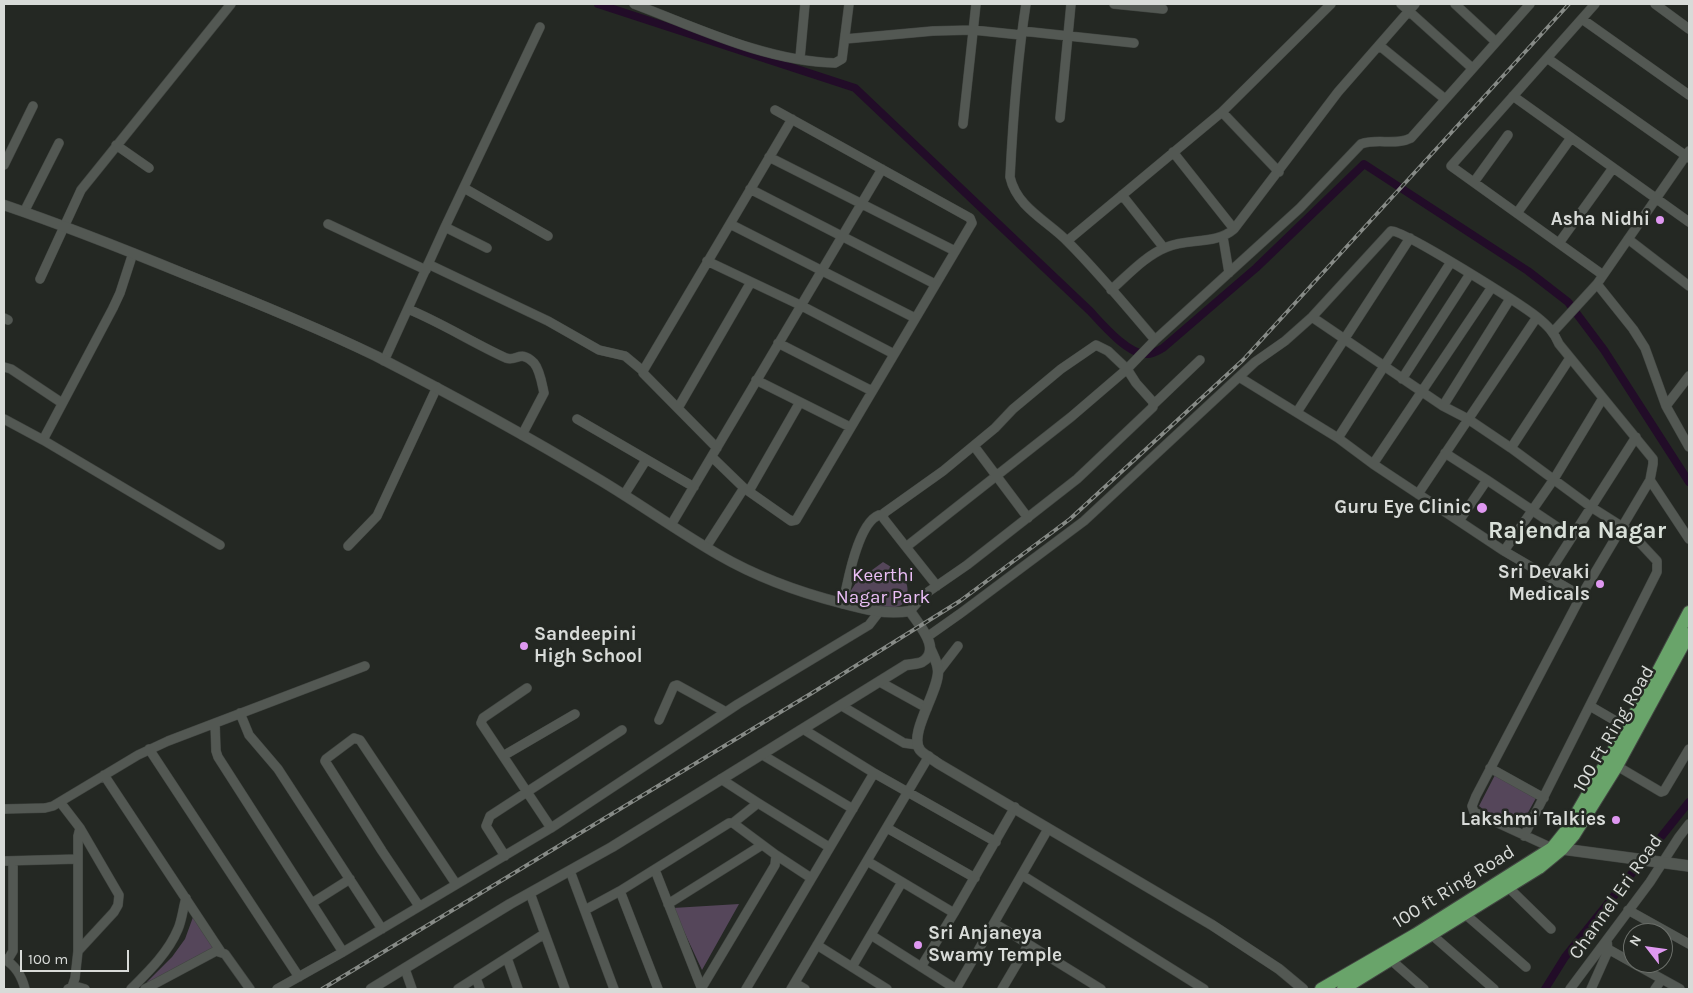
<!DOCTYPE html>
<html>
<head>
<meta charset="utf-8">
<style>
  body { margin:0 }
  #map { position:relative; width:1693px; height:993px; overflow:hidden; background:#242823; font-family:Karla,sans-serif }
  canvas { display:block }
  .frame { position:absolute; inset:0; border:5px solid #d8dbd8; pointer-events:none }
  .north { position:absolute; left:1623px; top:923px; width:50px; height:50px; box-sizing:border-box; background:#242823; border:1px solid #6c706b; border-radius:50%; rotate:300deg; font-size:14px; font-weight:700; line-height:20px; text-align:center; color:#d8dbd8 }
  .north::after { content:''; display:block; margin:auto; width:18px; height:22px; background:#df98f1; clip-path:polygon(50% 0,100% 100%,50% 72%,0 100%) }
  .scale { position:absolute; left:20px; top:950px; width:109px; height:22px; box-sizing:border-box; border:2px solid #d8dbd8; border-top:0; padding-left:6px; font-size:15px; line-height:18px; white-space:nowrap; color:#d8dbd8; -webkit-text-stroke:4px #242823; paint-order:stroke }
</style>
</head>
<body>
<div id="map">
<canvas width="1693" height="993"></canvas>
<div class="frame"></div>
<div class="north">N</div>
<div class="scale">100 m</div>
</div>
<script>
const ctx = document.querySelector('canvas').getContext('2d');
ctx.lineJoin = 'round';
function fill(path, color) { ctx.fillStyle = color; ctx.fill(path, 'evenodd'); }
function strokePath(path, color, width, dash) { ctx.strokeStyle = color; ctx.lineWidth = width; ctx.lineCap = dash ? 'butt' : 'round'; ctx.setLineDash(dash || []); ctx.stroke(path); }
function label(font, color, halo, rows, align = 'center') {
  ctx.font = font + ' Karla,sans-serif'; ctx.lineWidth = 5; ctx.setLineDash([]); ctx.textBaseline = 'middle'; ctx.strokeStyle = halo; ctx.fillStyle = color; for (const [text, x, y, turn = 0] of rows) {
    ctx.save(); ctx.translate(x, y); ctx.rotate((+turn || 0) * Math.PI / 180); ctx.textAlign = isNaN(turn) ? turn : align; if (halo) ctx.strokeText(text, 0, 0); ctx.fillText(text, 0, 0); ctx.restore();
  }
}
fill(new Path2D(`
  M883,562C896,570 913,580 906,598C905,601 903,605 899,606C886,611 858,603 846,598L857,581Z
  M1495,775L1536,798L1520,827L1484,810L1479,806Z
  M739,904L702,970L673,908Z
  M196,909L221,944L149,987L147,982L172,957L185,939Z`), '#55465a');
strokePath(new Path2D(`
  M598,4L855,88L1090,311C1102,324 1129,356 1148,354C1153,354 1159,350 1163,348L1256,268L1364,164L1528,271L1568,302L1604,350L1689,482
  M1545,989L1565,957L1689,802`), '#220c28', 8);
const minor = new Path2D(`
  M634,4C698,28 765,61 835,63L842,59L849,4
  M1026,4C1017,61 1013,119 1010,177C1017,208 1048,221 1068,242C1099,273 1127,307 1155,340
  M1114,4L1163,9
  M1401,4L1472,68
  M1455,4L1496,42
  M1595,4L1451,166L1603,275
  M1655,4L1689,29
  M1582,19L1689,95
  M1022,31L1134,43
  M845,39L933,31L973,30L1021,35
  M1380,46L1445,99
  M800,58L805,4
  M1547,58L1689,158
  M1513,96L1689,222
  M1222,112L1279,172
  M1060,118L1071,4
  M963,124L976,4
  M116,145L149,168
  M1173,152L1234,229
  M769,157L955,251
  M4,165L33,106
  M1474,182L1508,135
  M464,188L548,236
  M750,189L935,284
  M1122,195L1164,248
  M24,212L59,143
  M1517,213L1571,138
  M328,224L426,270
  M730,224L915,318
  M445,227L487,248
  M1223,237L1229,273
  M1628,239L1689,286
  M1067,241L1222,112L1331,4
  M1559,243L1613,168
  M707,261L800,305L894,354
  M428,264L548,321L599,350L625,356L643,371
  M40,279L81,190L231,4
  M1597,284L1633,329L1645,348L1666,406
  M1111,290C1128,275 1146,255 1167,247C1189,238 1216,245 1234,229L1338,92L1415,4
  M408,309C442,323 473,343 506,358C517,362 520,349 534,363C540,370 542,384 544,393L522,435
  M1312,317L1443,406L1468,419L1511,448L1591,507L1629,531L1657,561V572L1524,836
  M4,318L8,320
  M1553,332L1597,284L1689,151
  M778,343L872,391
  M384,361L445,227L540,27
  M4,367L11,369L62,403
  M1689,376L1666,406L1689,447
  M1239,377L1338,438L1373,464L1504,551L1581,596L1476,796L1472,806L1474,812L1552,848
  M1402,379L1470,274
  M756,380L850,427
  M1154,404L1200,360
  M1443,406L1510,299
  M678,408L751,282
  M1297,412L1410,238
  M4,419L43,440L220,545
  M577,419L694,487
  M1338,438L1451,262
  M43,440L113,308L120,293L133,253
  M974,446L1028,518
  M717,448L643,373V371L792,119
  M1511,448L1570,358
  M1445,453L1487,480L1572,537
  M712,457L744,488L791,521L796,520L972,223L970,218L775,110
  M1373,464L1492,287
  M749,491L800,402
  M1418,494L1537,317
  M624,495L646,460
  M1459,521L1487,480
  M671,525L882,169
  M348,546L377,516L437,387
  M706,547L744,488
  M906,547L884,519L883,515L884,513L943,471L995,428L1013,409L1061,369L1096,345L1108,351L1127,369L1071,417L906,547L937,586
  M1504,551L1554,479L1603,398
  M1547,576L1636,437
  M1581,596L1650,480L1689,539
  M843,604C847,583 858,523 879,515H883
  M910,611L925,594L967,565L1077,479L1153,407V402L1136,383L1127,369L1155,340L1300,208L1361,144C1377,138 1396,146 1411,138L1530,4
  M927,637L961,613L1084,521L1255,362L1285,341L1312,317L1391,231C1404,230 1522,305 1537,317C1547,325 1554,332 1559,344L1653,459V464L1650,480
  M938,672L958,646
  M880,682L927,708
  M527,688L483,718L481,723L551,828
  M842,706L904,743L918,745
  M1590,706L1626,727
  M240,713L249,735L278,769L382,929
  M659,720L674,686L677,685L726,712
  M215,723L216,751L218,757L343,952
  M803,729L874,773L996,842
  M149,749L299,977
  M761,754L853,809
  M503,756L575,714
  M1617,766L1661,792L1664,791L1689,749
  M1490,768L1544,798
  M104,775L221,952
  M721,779L758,803L829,847
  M60,802L80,828L119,895L118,905L114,912L78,951
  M4,809L45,808L53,806L138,755L168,741L365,666
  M733,823L758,803
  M887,828L975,878
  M776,855L811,878
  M505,856L486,826L490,816L622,730
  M4,861L78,859
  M867,861L954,913
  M655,870L701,987
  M570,871L614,989
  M1022,875L1204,989
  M1508,887L1551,929
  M530,893L565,989
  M312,903L350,879
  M668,904L762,845
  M419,906L382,851L325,761L326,759L354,738L360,740L456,884
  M585,910L620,891
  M1628,910L1689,944
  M1465,914L1526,967
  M994,923L1101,989
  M871,935L956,989
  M1432,935L1494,989
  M817,945L887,989
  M1608,949L1633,963
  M507,958L518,989
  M4,959C15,965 22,977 25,989
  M1391,960L1424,989
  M7,961L13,951V861
  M1633,963L1680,989
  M852,967L902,882
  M921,967L954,913L1015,807
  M405,969L412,989
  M476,978L480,989
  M795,983L805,989
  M72,987L75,978L78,951V836L80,828
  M68,989L75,986L85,989
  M131,989C148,972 168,953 178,929C182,920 183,908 186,898
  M145,989L216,951L225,954L250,989
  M277,989L343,952L551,828L738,704L869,625L879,612
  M458,989L544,934
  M658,989L620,891L729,823H733L776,855L775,865L701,989
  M746,989L874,773
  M791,989L929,756
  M956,989L1048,829
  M1002,989L1028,945
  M1570,989L1650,882L1679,837L1689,824
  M1591,989L1608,951L1607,940
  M1655,989L1662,979`);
const tertiary = new Path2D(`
  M4,205C66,226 126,250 187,275C250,300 314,326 376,356C452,395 527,436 600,480C640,504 679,532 719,555C757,577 798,592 841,603C863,609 886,615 910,611C918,624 943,650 922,662C918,664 911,664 906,665L612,847L510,904L371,989
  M930,648C933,655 938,663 938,671C939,691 908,734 920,750C924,755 934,760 939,764L1212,925L1279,969L1303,989`);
const secondary = new Path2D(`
  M1555,848L1689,866`);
const primary = new Path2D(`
  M1321,989L1416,934L1552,848L1568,828L1647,692L1689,612
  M1343,989L1539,868L1562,849L1574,835L1617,766L1689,634`);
strokePath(minor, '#424642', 10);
strokePath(tertiary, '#424642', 11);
strokePath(secondary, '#424642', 12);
strokePath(primary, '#424642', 14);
strokePath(minor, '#535853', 9);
strokePath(tertiary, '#535853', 10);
strokePath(secondary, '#535853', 11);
strokePath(primary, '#69a46a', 12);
const rail = new Path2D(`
  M322,989L812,693L960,601L1070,519L1243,360L1569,4`);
strokePath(rail, '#878b87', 4);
strokePath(rail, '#242823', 2, [5.5]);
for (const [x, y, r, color] of [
  [1660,220,5,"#df98f1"],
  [1482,508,6,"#df98f1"],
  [1600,584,5,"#df98f1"],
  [524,646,5,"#df98f1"],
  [1616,820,5,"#df98f1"],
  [918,945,5,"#df98f1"]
]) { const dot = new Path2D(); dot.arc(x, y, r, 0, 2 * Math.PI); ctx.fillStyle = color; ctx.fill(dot); strokePath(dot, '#242823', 2); }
label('bold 19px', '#d8dbd8', '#242823', [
  ["Asha Nidhi",1650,220],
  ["Guru Eye Clinic",1471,508],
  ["Sri Devaki",1590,573],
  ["Medicals",1590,595],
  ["Sandeepini",534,635,"left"],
  ["High School",534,657,"left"],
  ["Lakshmi Talkies",1606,820],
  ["Sri Anjaneya",928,934,"left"],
  ["Swamy Temple",928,956,"left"]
], 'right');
label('19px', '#ecbff8', '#242823', [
  ["Keerthi",883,576],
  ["Nagar Park",883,598]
]);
label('19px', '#d8dbd8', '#242823', [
  ["100 Ft Ring Road",1614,729,-60],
  ["100 ft Ring Road",1454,887,-32],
  ["Channel Eri Road",1616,897,-55]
]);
label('bold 24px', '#d9e0d9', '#242823', [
  ["Rajendra Nagar",1577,531]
]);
</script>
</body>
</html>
